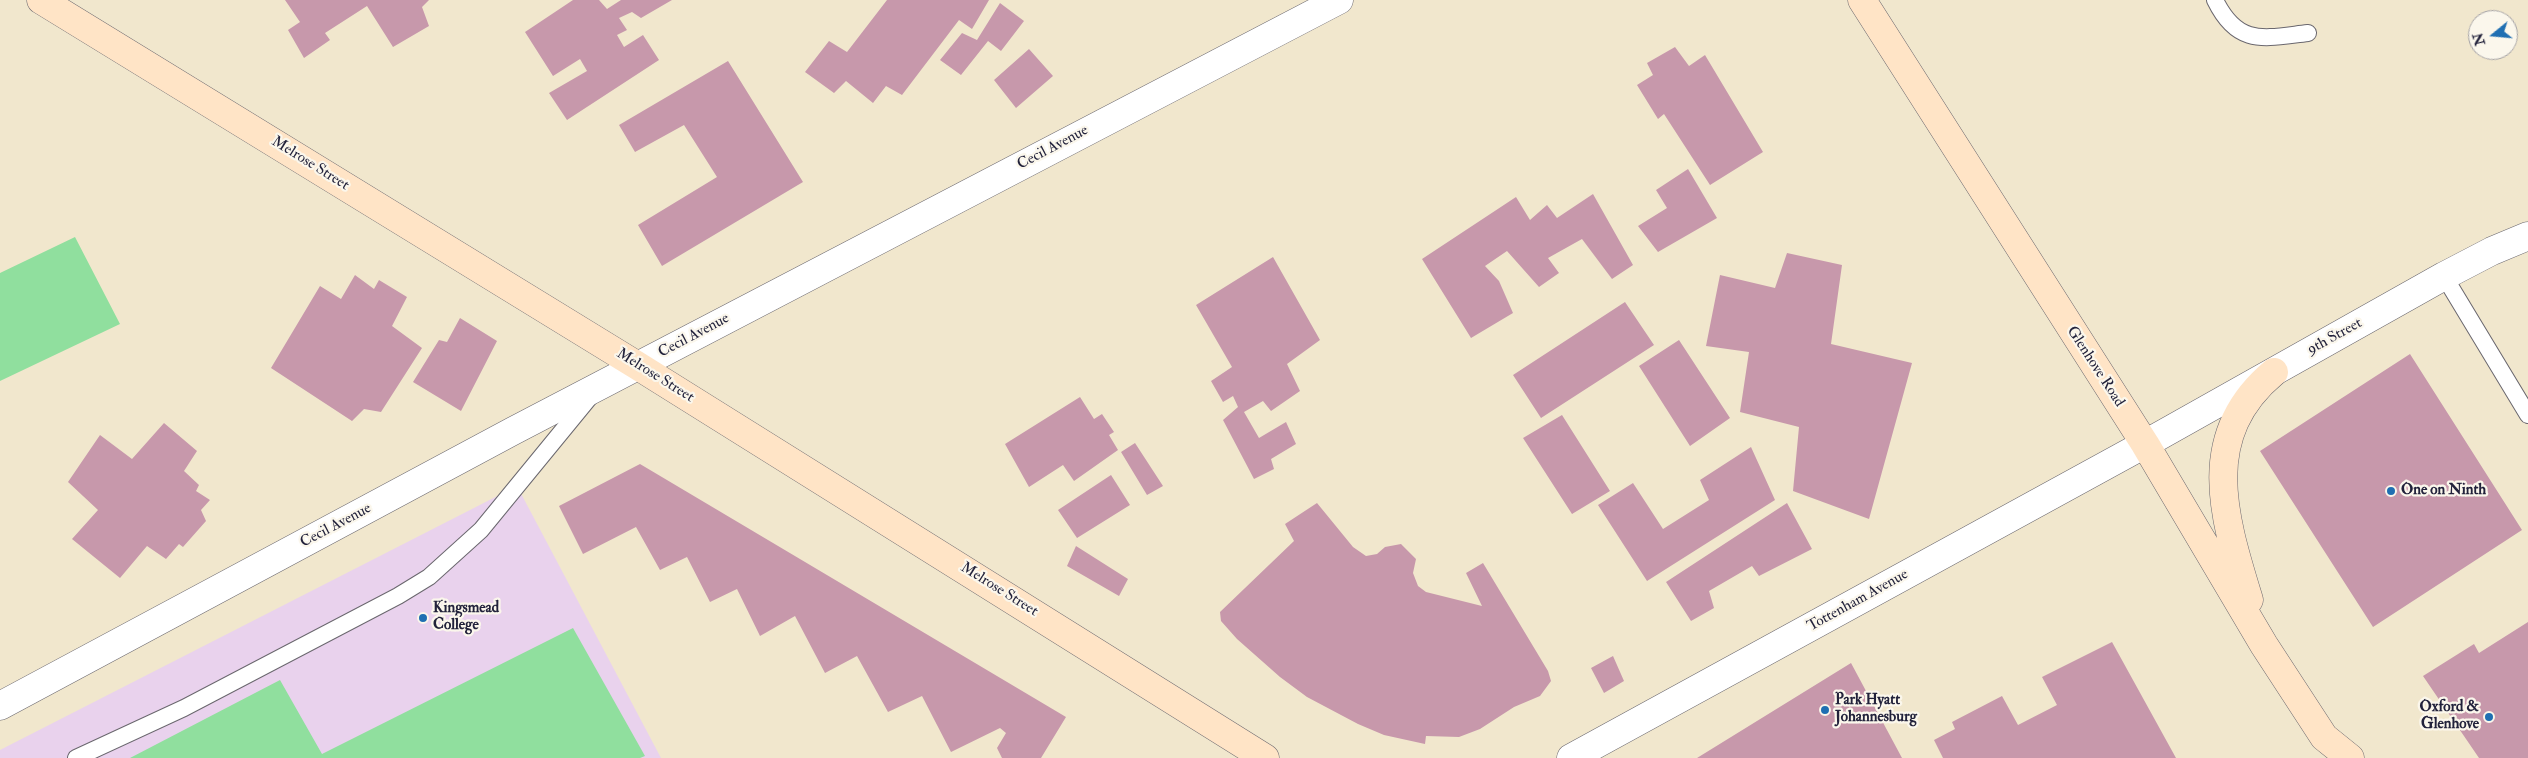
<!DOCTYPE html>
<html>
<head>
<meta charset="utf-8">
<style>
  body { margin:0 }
  #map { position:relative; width:2528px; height:758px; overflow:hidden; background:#f1e7cd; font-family:"IM FELL Double Pica",serif }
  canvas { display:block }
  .north { position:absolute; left:2468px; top:10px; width:50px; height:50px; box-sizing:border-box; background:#fbf7ec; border:1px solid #a4a2a5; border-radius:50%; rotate:253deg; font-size:14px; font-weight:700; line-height:20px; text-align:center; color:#22223b }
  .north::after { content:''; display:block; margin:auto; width:18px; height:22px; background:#1f6fb2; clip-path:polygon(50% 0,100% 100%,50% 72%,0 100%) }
</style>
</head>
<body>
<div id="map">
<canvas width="2528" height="758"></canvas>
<div class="north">N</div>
</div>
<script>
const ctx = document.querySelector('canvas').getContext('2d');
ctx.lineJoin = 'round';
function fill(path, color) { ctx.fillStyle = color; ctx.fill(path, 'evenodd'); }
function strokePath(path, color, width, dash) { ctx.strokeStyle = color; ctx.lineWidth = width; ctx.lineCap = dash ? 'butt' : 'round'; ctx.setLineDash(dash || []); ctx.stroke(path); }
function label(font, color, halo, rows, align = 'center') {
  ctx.font = font + ' "IM FELL Double Pica",serif'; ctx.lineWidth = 4.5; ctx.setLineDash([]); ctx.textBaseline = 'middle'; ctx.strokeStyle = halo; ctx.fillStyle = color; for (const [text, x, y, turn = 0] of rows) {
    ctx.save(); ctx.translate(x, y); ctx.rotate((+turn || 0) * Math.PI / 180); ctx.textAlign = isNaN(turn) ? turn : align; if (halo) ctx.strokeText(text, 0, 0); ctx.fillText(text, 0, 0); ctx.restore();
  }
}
fill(new Path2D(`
  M517,486L661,758H0V750Z`), '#e9d2ed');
fill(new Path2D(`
  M75,237L120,324L0,381V273Z
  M573,628L645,756L640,758H130L280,680L322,754Z`), '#90df9e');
fill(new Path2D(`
  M285,0H429L422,7L429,26L393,47L367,6L325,33L330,40L304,58L288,30L300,22Z
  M573,0H599L607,9L621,0H672L641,18L632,12L619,18L627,30L617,35L624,47L643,35L659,60L567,120L549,93L587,71L580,59L553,76L525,32Z
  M887,0H989L972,29L959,20L902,95L886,86L873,103L846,81L834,93L805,72L829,41L847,52Z
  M1000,3L1024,21L1001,51L988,41L961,75L940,60L962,33L977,40Z
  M1675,47L1689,66L1705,55L1763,152L1710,185L1664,114L1658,119L1637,85L1653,75L1647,63Z
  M1029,49L1053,76L1016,108L994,80Z
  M728,61L803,182L662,266L638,225L717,177L684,125L635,152L619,125Z
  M1688,169L1717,218L1658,252L1638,226L1667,208L1656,190Z
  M1593,194L1633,265L1612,279L1582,239L1548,258L1559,273L1539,287L1507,251L1485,266L1499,281L1513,313L1471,338L1422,259L1516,197L1530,220L1547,205L1557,218Z
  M1787,253L1842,265L1831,344L1912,363L1869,519L1793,491L1799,427L1740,412L1749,352L1706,346L1720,275L1775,288Z
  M1273,257L1320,340L1287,364L1300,391L1271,411L1263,401L1244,412L1259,438L1286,422L1296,444L1271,459L1274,469L1254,479L1223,420L1238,407L1233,396L1223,402L1211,381L1232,367L1196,305Z
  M355,275L374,289L379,280L407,297L392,326L422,348L381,412L364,409L352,421L271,368L320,286L341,299Z
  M1625,302L1654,345L1541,418L1513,375Z
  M460,318L497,341L461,411L413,382L439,340L447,342Z
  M1679,340L1730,418L1690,446L1639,366Z
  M2410,354L2522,530L2373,627L2260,451Z
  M1080,397L1094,419L1102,414L1114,432L1109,435L1118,450L1074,481L1063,465L1029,487L1005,444Z
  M1562,415L1610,491L1572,514L1523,438Z
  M164,423L197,451L184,471L199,485L196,491L210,500L201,510L206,521L183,547L179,544L166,559L147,546L120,578L72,539L98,510L68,482L100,435L132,459Z
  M1135,443L1163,486L1147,495L1121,452Z
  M1751,447L1775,500L1647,581L1598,505L1633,483L1663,529L1709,500L1700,480Z
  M640,464L1066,717L1041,758H1002L997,748L1006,733L1000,728L951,752L922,696L888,712L857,656L825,673L795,616L760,636L737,589L710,602L687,557L660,570L636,527L583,554L559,506Z
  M1111,475L1130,505L1077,538L1058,510Z
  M1317,503L1353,547L1366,556L1377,554L1385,547L1401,544L1416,559L1413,573L1418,586L1426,592L1482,606L1466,573L1483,563L1548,671L1551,681L1540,696L1514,707L1480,729L1459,737L1426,736L1425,744L1384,735L1358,724L1307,697L1280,677L1237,639L1221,621L1220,612L1294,541L1285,524Z
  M1787,503L1812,549L1759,576L1752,566L1709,591L1714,608L1691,621L1666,582Z
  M1076,546L1128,579L1119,596L1067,566Z
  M2528,622V758H2479L2423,676L2474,644L2479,653Z
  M2112,642L2176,758H1943L1934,740L1955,729L1952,722L2002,696L2018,725L2057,705L2042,677Z
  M1613,656L1624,681L1604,693L1591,668Z
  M1851,663L1902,758H1697Z`), '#c798ab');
const lane = new Path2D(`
  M2215,0C2238,47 2264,38 2308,33
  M2444,276L2528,415
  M76,758L184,708L398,596L429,577L481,530L590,397`);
const street = new Path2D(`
  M0,706L513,431L1339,0
  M1571,758L2145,444L2444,276L2492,251L2528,236`);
const secondary = new Path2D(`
  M41,0L638,366L1265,758
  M1862,0L2145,444L2264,645L2324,737L2350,758
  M2249,600C2224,518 2197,436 2274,372`);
strokePath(lane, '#6a676e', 18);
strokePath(street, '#6a676e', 29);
strokePath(secondary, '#6a676e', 29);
strokePath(lane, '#fff', 16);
strokePath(street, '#fff', 28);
strokePath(secondary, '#ffe4c6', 28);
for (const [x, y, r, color] of [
  [2391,491,5,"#1f6fb2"],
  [423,618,5,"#1f6fb2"],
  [1825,710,5,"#1f6fb2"],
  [2489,717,5,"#1f6fb2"]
]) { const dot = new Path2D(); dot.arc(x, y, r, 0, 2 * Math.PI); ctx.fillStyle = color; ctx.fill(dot); strokePath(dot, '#fbf7ec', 2); }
label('15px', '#22223b', '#fbf7ec', [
  ["Cecil Avenue",1053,148,-28],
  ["Melrose Street",310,164,32],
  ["Cecil Avenue",694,336,-28],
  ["9th Street",2335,337,-29],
  ["Glenhove Road",2095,367,57],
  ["Melrose Street",655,376,32],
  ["Cecil Avenue",336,526,-28],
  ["Melrose Street",999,590,32],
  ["Tottenham Avenue",1858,601,-29]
]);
label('bold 15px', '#22223b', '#fbf7ec', [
  ["One on Ninth",2401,491],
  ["Kingsmead",433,609],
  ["College",433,626],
  ["Park Hyatt",1835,701],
  ["Johannesburg",1835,718],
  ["Oxford &",2479,708,"right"],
  ["Glenhove",2479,725,"right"]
], 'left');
</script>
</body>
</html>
